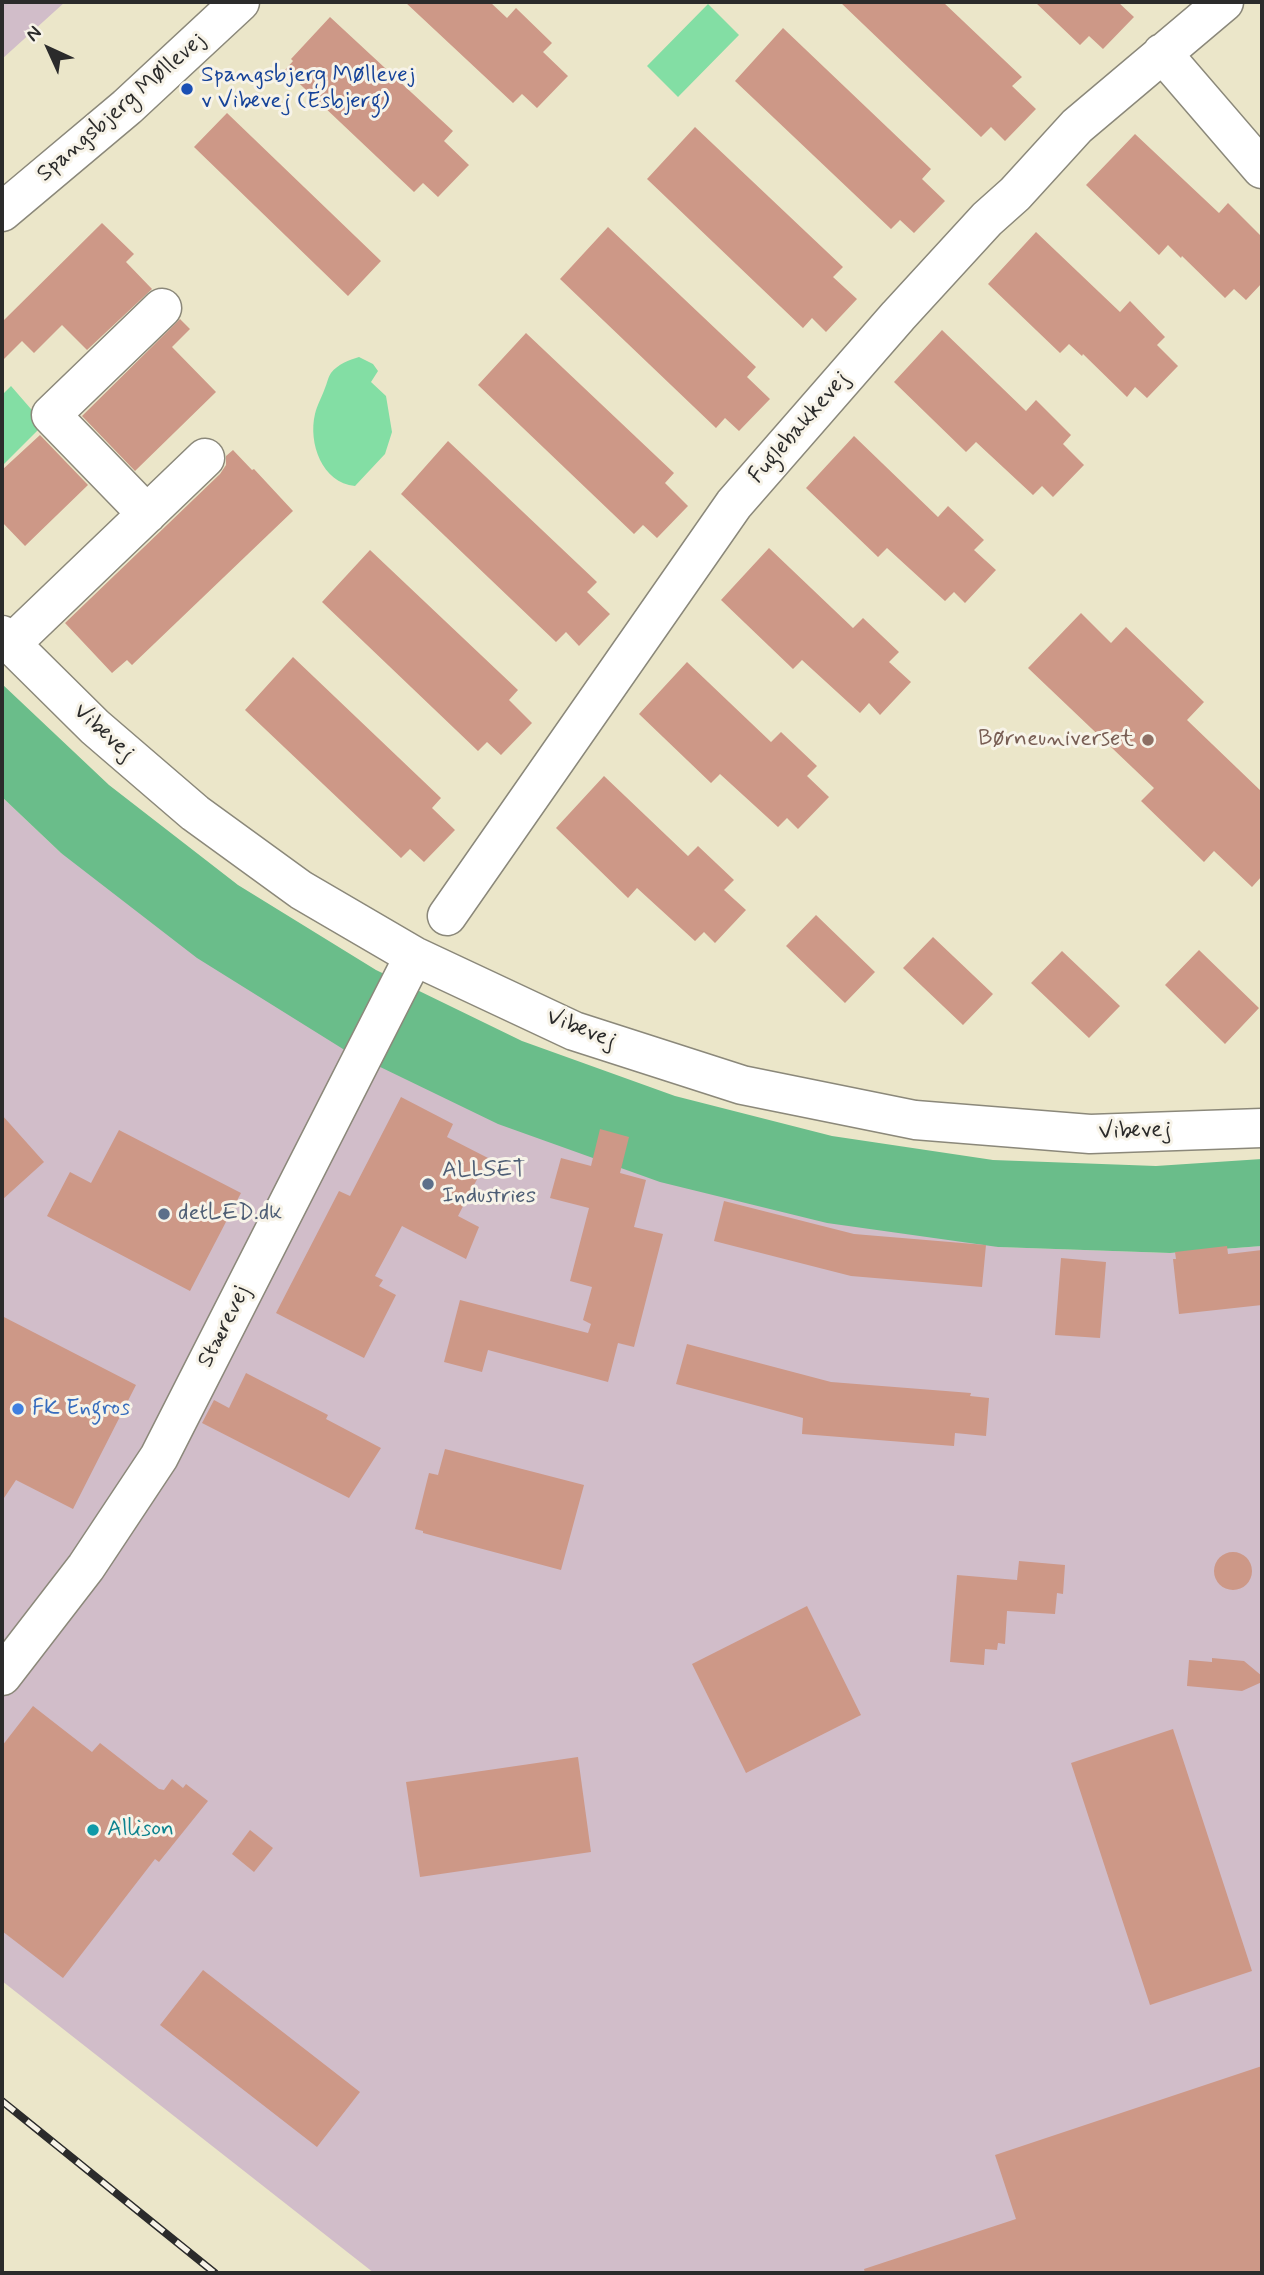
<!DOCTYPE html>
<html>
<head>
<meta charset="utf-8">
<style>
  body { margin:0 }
  #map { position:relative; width:1264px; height:2275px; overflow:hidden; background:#ebe6c9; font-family:Mynerve,sans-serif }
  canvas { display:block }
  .frame { position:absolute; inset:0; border:4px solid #2b2b2b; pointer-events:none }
  .north { position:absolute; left:14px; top:14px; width:70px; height:70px; -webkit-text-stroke:5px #f7f3e8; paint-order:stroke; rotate:315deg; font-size:19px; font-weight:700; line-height:28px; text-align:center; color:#2b2b2b }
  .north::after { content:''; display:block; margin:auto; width:24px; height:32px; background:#2b2b2b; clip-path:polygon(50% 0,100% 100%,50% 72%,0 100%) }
</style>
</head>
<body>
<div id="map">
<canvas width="1264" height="2275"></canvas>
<div class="frame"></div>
<div class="north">N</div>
</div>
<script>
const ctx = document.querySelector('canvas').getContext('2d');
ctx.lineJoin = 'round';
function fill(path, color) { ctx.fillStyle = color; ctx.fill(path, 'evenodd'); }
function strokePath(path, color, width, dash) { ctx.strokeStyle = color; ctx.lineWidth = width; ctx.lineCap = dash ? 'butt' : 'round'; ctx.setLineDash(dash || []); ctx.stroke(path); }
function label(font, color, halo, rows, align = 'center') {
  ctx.font = font + ' Mynerve,sans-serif'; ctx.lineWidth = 6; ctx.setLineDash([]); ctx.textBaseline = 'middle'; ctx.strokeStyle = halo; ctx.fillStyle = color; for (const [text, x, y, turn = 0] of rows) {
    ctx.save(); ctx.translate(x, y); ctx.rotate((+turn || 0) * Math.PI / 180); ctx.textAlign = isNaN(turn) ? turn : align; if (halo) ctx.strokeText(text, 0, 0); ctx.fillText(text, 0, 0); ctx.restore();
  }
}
fill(new Path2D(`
  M2,2H65L2,59Z
  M2,797L61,853L998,1247L1170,1253L1262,1246V2273H374L2,1981Z`), '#d1bdc9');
fill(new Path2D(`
  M708,4L739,35L678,97L647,66Z
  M359,357L373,364L378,371L371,382L386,396L392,432L385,454L355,486C322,483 308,443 315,414C317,405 322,397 325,388C327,384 328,377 331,373C338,364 349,360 359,357Z
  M11,386L44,424L2,466V395Z`), '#83dea4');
fill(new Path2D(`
  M2,684L109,785L238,885L376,970L522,1041L675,1096L832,1136L993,1160L1156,1166L1262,1159V1246L1170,1253L998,1247L827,1223L660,1182L498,1124L343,1049L197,958L61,853L2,797Z`), '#6abd8a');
fill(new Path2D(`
  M405,2H490L507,18L516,8L552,43L543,52L568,76L537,108L522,94L513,103Z
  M840,2H943L1022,77L1012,86L1036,109L1005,141L991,127L981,137Z
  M1035,2H1118L1134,17L1103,49L1089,36L1080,45Z
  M330,17L453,131L444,141L469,165L438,197L423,183L414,192L285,70L293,61L291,59Z
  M783,28L931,169L922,179L945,201L914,233L900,220L891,229L735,81Z
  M227,113L381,261L348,296L194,147Z
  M695,127L843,267L833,277L857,299L826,332L812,318L803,328L647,179Z
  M1135,134L1219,213L1228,203L1262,237V283L1246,300L1234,289L1225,298L1182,256L1181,258L1168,245L1159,255L1086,185Z
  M102,223L134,254L126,262L152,289L87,350L62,325L34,353L22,341L2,361V322Z
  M608,227L756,367L747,377L770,399L739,431L725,418L716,428L560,279Z
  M1036,232L1120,312L1130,301L1165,337L1157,345L1178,366L1147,398L1135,387L1127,397L1083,354L1082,356L1069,344L1060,353L988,284Z
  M180,319L190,329L172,347L216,392L135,471L82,416Z
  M942,330L1026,411L1036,400L1071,435L1063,444L1084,465L1053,497L1042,486L1033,495L976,442L966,452L894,382Z
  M526,333L674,473L665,483L688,506L657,538L643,525L634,534L478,385Z
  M40,435L88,485L25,546L2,522V470Z
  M854,436L938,517L948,506L984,540L974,550L996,570L965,603L954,592L945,601L887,548L878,557L806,488Z
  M448,441L597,582L587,592L610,614L579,646L566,632L556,642L401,494Z
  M233,450L252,470L254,469L293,511L132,665L127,660L112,673L65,623L220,474L226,465V456Z
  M769,548L853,628L863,618L899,652L889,662L911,682L880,715L869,703L860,713L802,660L793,669L721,600Z
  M370,550L518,690L509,700L532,723L501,755L487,742L478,751L322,602Z
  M1081,613L1111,643L1126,627L1204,702L1187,720L1262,792V876L1252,887L1214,851L1204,862L1141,801L1154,788L1028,668Z
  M293,657L441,798L432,808L455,830L424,862L410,849L401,858L245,710Z
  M687,662L771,742L781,732L817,766L807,776L829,797L798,829L787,818L778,827L720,774L711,783L639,714Z
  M604,776L688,856L698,846L734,880L724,890L746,910L715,943L704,932L695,941L637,888L628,898L556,828Z
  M816,915L875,972L845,1003L786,946Z
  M933,937L993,994L963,1025L903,968Z
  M1199,950L1259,1008L1225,1044L1165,985Z
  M1062,951L1120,1006L1089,1038L1031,983Z
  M401,1097L453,1124L447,1137L488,1158L458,1216L479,1227L466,1259L402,1226L375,1276L383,1280L379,1286L396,1295L364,1358L276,1313L339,1191L350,1196Z
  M2,1115L44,1162L2,1200Z
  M600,1129L629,1137L620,1173L646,1180L634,1227L663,1234L634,1347L618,1343L608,1382L488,1350L482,1372L444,1362L460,1300L588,1333L591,1324L583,1320L592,1287L570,1281L589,1208L550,1198L561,1158L591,1166Z
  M119,1130L241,1193L190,1291L47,1216L70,1172L91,1183Z
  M724,1201L854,1234L986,1245L982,1287L851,1276L714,1241Z
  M1227,1246L1228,1254L1262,1250V1305L1179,1314L1173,1259H1176L1175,1252Z
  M1061,1258L1106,1262L1100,1338L1055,1335Z
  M2,1316L136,1385L73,1509L16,1480L2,1501Z
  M687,1344L831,1382L971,1393L970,1396L989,1398L986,1436L955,1433L954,1446L802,1434L803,1418L676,1384Z
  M246,1373L328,1415L326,1419L381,1448L349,1498L202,1423L214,1400L229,1408Z
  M445,1449L584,1485L561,1570L423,1533V1531L415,1529L429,1473L438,1475Z
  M1214 1571a19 19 0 1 1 38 0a19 19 0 1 1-38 0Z
  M1019,1561L1065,1565L1063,1594L1057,1593L1055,1614L1007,1611L1005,1644L998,1643L997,1650L985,1649L984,1665L950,1662L957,1575L1017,1580Z
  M807,1606L861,1715L746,1773L692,1664Z
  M1212,1658L1244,1661L1262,1676V1682L1242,1691L1187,1686L1189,1660L1212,1662Z
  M33,1706L92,1752L100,1743L159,1789L164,1790L172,1779L183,1788L186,1784L208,1801L159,1862L155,1859L63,1978L2,1931V1746Z
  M1173,1729L1252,1971L1150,2005L1071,1763Z
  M578,1757L591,1852L420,1877L406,1782Z
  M250,1830L273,1848L254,1872L232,1854Z
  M203,1970L360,2092L317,2147L160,2025Z
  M1262,2066V2273H865L864,2269L1016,2219L995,2155Z`), '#cd9887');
const minor = new Path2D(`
  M1162,53L1262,169
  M2,212L127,107L240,2
  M147,514L51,415L162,308
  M2,635L95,727L195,813L301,890L414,956L574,1031L742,1085L915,1120L1090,1134L1262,1128
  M10,645L205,458
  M447,916L734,504L898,316L987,219L1015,194L1077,126L1224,2
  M2,1676L86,1567L159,1457L414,956`);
strokePath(minor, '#8b887a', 41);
strokePath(minor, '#fff', 38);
const rail = new Path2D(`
  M2,2101L215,2273`);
strokePath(rail, '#2b2b2b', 8);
strokePath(rail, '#f7f3e8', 5, [16]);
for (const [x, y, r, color] of [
  [187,89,7,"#1a4fb4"],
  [1148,740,7,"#8d6e63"],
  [428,1184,7,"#5c6f8a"],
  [164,1214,7,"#5c6f8a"],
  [18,1409,7,"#3f7fe0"],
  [93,1830,7,"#0f9aa8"]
]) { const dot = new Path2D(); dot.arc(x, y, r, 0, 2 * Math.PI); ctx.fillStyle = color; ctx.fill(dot); strokePath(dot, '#f7f3e8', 2.5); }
label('23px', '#164399', '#f7f3e8', [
  ["Spangsbjerg Møllevej",201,76],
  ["v Vibevej (Esbjerg)",201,102]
], 'left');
label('23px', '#2b2b2b', '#f7f3e8', [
  ["Spangsbjerg Møllevej",122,108,-41],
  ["Fuglebakkevej",800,428,-49],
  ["Vibevej",103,733,42],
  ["Vibevej",581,1030,21],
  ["Vibevej",1135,1132,-2],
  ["Stærevej",225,1327,-63]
]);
label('23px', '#785e54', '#f7f3e8', [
  ["Børneuniverset",1134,740]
], 'right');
label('23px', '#4e5e75', '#f7f3e8', [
  ["ALLSET",442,1171],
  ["Industries",442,1197],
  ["detLED.dk",178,1214]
], 'left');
label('23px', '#366cbe', '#f7f3e8', [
  ["FK Engros",32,1409]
], 'left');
label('23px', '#0d838f', '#f7f3e8', [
  ["Allison",107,1830]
], 'left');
</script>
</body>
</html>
